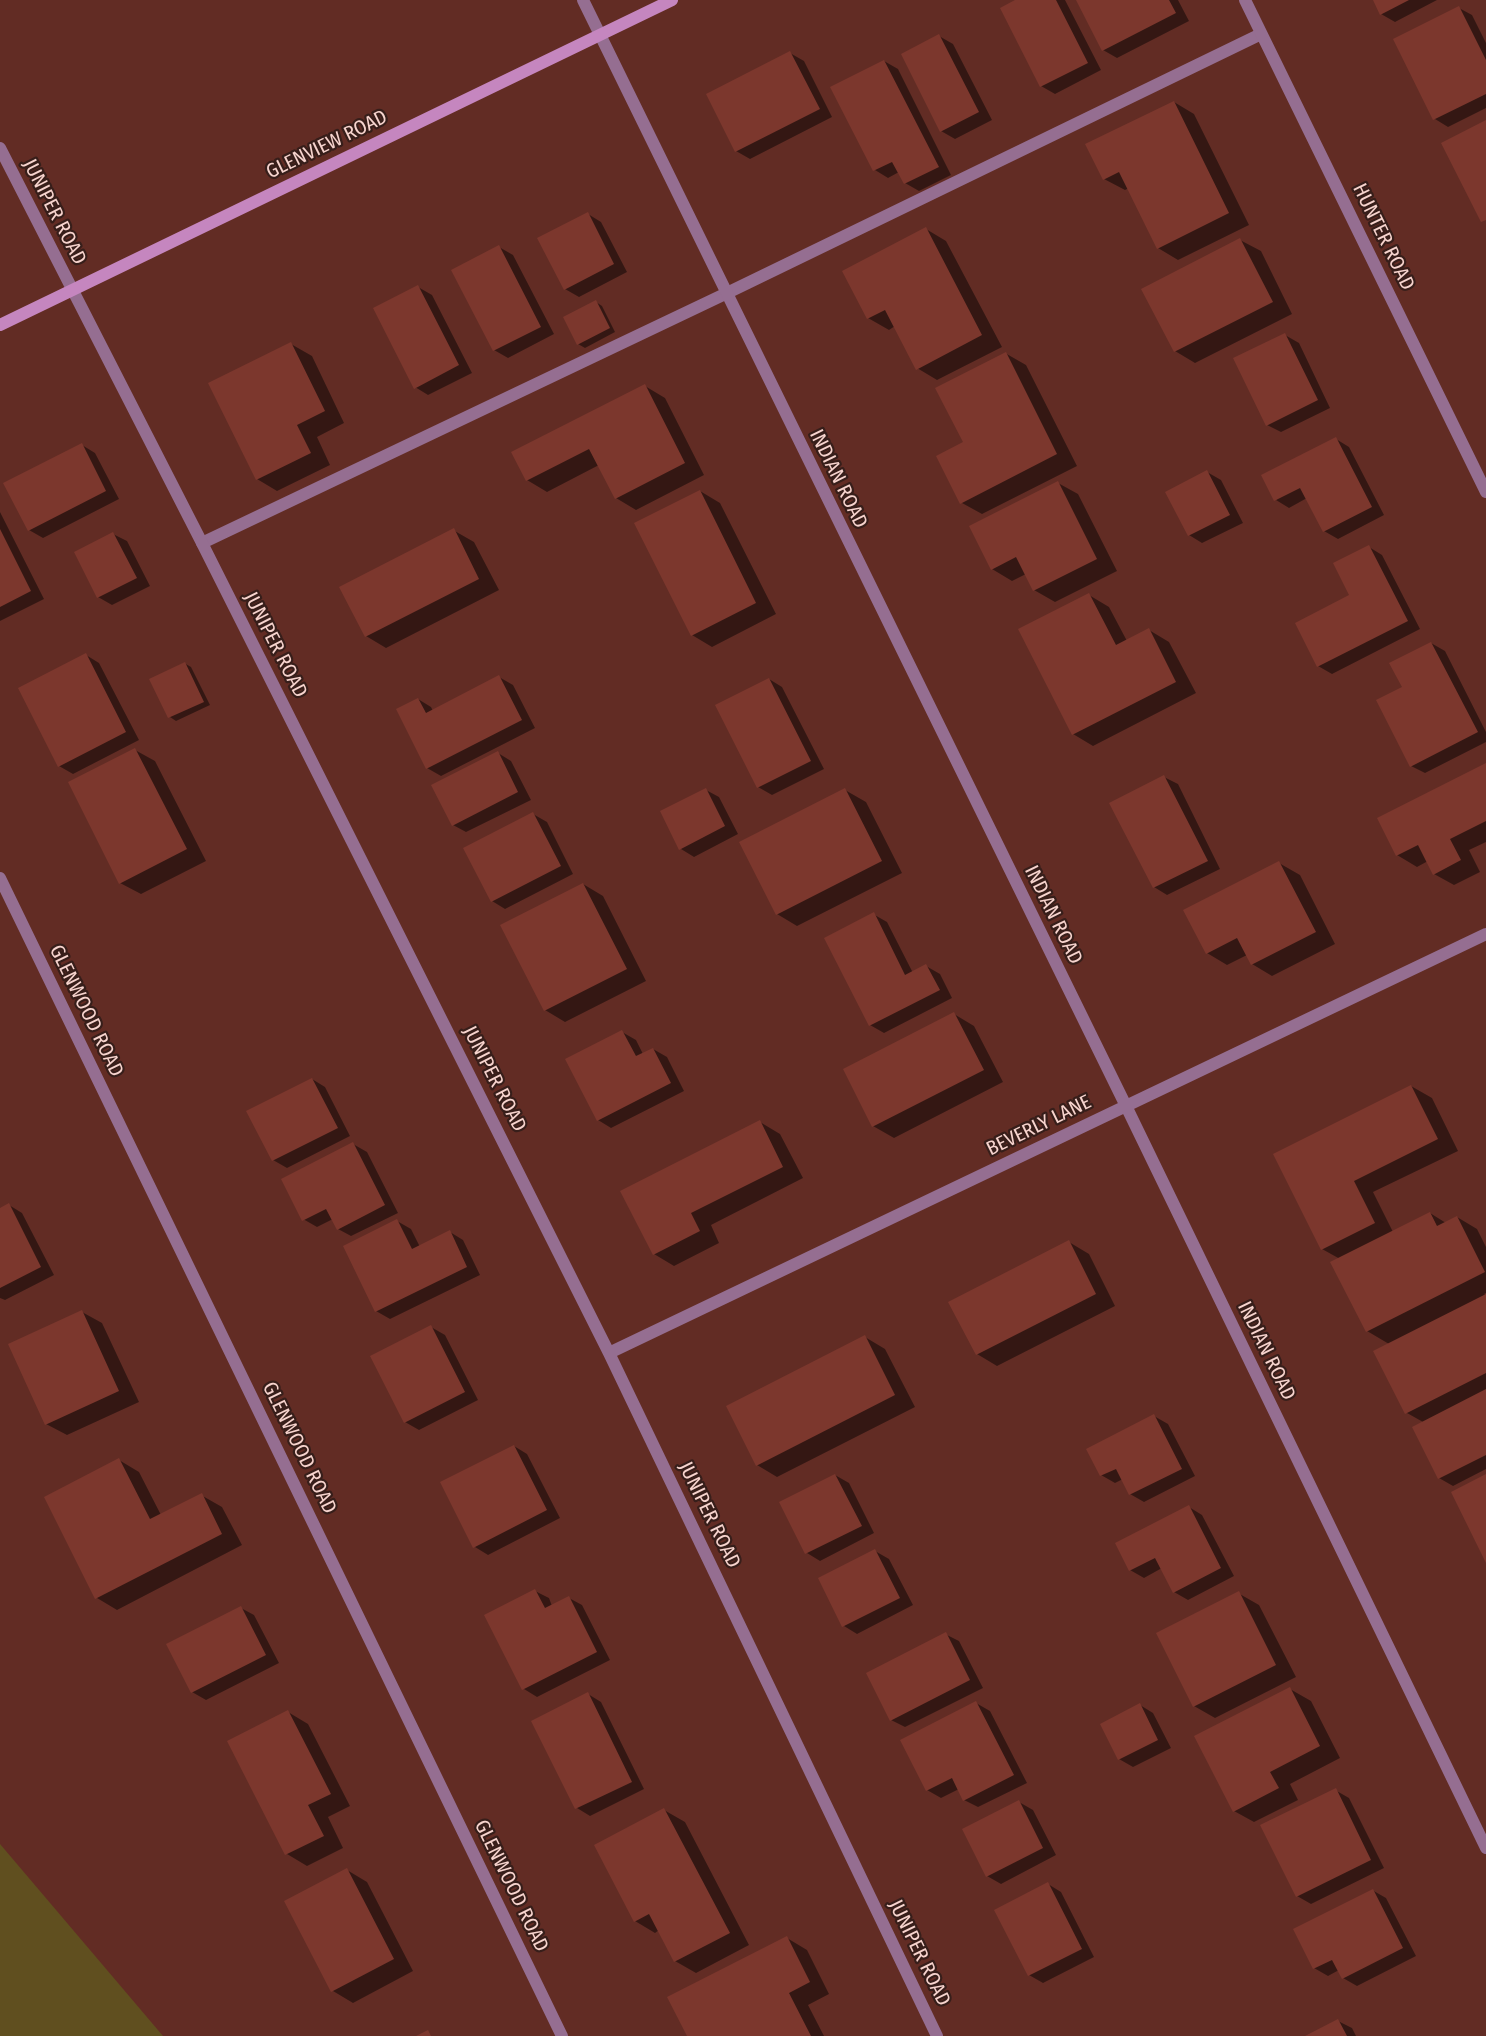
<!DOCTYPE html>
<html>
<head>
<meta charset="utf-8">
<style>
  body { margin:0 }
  canvas { display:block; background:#622c24 }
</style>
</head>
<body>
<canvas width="1486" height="2036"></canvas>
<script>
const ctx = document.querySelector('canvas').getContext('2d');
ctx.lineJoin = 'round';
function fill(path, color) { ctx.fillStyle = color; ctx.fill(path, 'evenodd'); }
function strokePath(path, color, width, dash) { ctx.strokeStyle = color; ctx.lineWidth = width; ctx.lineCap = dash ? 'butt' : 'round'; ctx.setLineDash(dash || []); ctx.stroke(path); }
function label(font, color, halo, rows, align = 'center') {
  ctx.font = font + ' "Fira Sans Condensed",sans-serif'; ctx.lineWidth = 4.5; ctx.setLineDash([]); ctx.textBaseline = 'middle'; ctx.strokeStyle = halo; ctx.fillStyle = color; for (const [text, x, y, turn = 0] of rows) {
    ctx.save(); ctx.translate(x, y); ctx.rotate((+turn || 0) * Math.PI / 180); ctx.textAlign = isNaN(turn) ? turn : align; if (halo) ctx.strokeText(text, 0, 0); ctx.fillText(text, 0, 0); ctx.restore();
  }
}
fill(new Path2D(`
  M0,1844L163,2036H0Z`), '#604f1f');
fill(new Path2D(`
  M1019,0H1065L1101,70L1055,94L1041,86Z
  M1078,0H1178L1189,21L1117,58L1103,50Z
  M1374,0H1437L1395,22L1381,14Z
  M1459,8L1472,15L1486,43V108L1448,127L1435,119L1395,40Z
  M939,36L953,44L992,120L955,139L941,131Z
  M790,53L804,61L832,117L750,159L736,151Z
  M884,61L898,69L951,175L919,191L905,183L899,172L888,178L875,170Z
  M1174,102L1194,114L1249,225L1178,260L1158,248L1129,188L1125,190L1104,179Z
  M588,214L601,222L627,272L579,297L565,289Z
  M926,229L946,241L1002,347L937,380L917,368L895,326L889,330L868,318Z
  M1240,240L1261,251L1292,314L1195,363L1175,351Z
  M499,247L513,255L554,334L508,358L494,350Z
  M418,287L432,295L472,373L428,395L415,387Z
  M596,302L602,306L615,332L585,348L578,344Z
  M1285,335L1299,343L1330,408L1281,432L1267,425Z
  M291,344L312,356L344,423L317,437L330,465L277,491L257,479Z
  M1005,353L1026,365L1077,466L982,514L962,503L965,443Z
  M645,386L665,398L704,475L636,510L616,498L599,465L547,492L527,480Z
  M1336,439L1349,447L1384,515L1338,539L1324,531L1307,498L1289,508L1276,500Z
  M82,445L95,453L119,499L43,538L29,530Z
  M1207,472L1221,480L1243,523L1202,543L1189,535Z
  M1058,483L1078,494L1117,571L1055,602L1034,590L1026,574L1012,581L992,569Z
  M700,491L720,503L776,614L712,647L692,635Z
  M0,512L44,599L0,621Z
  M453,530L474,542L499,590L386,648L366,636Z
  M113,534L127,541L150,586L112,605L98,597L76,553Z
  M1369,547L1382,555L1420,629L1332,674L1318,666L1351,596Z
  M1089,595L1109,607L1127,641L1149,630L1169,642L1196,693L1093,746L1073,734Z
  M1431,643L1445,651L1486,732V742L1425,773L1411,766Z
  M86,655L99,663L139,740L73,774L59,766Z
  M184,663L191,667L210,705L176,721L170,717L151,680Z
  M499,677L513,685L535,728L441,776L427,768L418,699L431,707L433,711Z
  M769,679L782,687L824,769L772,795L758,787Z
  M135,750L155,761L206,861L141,894L120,883Z
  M498,753L511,761L531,800L466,832L453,825Z
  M1486,765V842L1469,850L1480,872L1454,885L1434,874L1428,861L1417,867L1397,855Z
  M1164,777L1178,784L1220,869L1167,895L1154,887Z
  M706,790L719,797L738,834L694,857L681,849Z
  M845,790L866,802L902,873L797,926L777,914Z
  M533,814L547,822L573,874L505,909L492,901Z
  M1279,863L1300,875L1335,944L1272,976L1252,964L1247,955L1227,965L1207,953Z
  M583,884L603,896L646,981L565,1022L545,1010Z
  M873,914L887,922L913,973L926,966L940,974L952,998L884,1033L870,1025Z
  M954,1014L974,1026L1003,1082L894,1138L873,1126Z
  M622,1032L636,1040L643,1054L653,1049L667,1057L684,1091L611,1128L598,1120Z
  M312,1079L325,1087L350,1136L287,1168L273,1160Z
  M1411,1086L1432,1098L1458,1151L1373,1192L1393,1232L1430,1213L1446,1223L1457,1217L1477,1229L1486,1247V1293L1484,1294L1486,1295V1469L1453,1486L1439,1478L1423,1422L1407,1413L1389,1344L1367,1331L1340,1259L1322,1249L1275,1154Z
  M760,1122L780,1134L803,1178L711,1225L719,1243L674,1266L654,1254Z
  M353,1144L367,1152L398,1213L351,1236L338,1229L333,1219L317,1227L303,1219Z
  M9,1205L22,1213L54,1275L5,1300L0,1298V1210Z
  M397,1221L411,1229L420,1247L450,1232L463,1240L480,1275L390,1319L376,1311Z
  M1069,1242L1089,1254L1115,1306L997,1366L977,1354Z
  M82,1312L102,1323L139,1402L67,1435L46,1424Z
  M431,1327L445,1335L478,1400L419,1430L405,1422Z
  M865,1337L885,1349L915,1407L777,1477L757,1465Z
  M1154,1416L1168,1424L1195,1476L1144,1502L1130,1494L1123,1479L1115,1483L1101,1475Z
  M514,1446L527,1454L560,1518L488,1555L475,1547Z
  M119,1460L139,1472L161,1515L201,1495L222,1507L242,1545L117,1610L97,1598Z
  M835,1475L849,1483L874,1533L820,1561L807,1553Z
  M1189,1507L1202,1515L1234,1576L1188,1600L1174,1592L1162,1568L1144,1578L1130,1570Z
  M875,1551L889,1559L913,1605L857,1634L844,1626Z
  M535,1591L549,1598L552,1606L569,1598L582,1605L610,1660L537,1697L524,1689L486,1615Z
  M1238,1593L1259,1605L1296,1677L1215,1718L1194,1706Z
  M241,1608L254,1615L279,1663L206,1700L192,1692Z
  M945,1634L959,1641L983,1688L905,1727L891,1720Z
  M1290,1689L1311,1701L1340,1758L1290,1784L1298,1800L1254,1822L1234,1811Z
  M588,1694L601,1702L644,1789L590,1816L577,1808L533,1721Z
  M976,1703L990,1711L1027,1783L978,1807L964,1800L959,1789L941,1798L927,1790L902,1741Z
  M1140,1705L1153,1713L1171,1748L1133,1767L1119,1759Z
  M288,1712L308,1724L350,1806L328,1817L343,1848L307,1866L287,1854L229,1742Z
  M1335,1790L1349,1798L1384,1868L1311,1904L1297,1896Z
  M1019,1802L1033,1810L1056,1855L1001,1884L987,1876Z
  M664,1810L685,1822L749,1945L696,1973L675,1961L659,1930L655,1933L635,1921Z
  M347,1870L367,1882L413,1971L353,2003L333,1991Z
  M1048,1884L1061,1892L1094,1957L1043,1983L1029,1975Z
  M1372,1890L1386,1898L1416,1956L1357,1986L1343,1978L1339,1970L1328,1976L1314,1968Z
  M787,1938L807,1950L829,1994L808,2005L824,2036H689Z
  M1338,2021L1352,2028L1356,2036H1308Z`), '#0007');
fill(new Path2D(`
  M1015,0H1056L1088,63L1040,87L1000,8Z
  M1076,0H1169L1176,13L1102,51Z
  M1373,0H1409L1380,15Z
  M1459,6L1486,60V94L1433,120L1393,39Z
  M939,34L979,112L940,132L901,54Z
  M790,51L820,109L735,152L706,94Z
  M884,60L939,167L904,184L892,162L873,171L830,87Z
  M1174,101L1229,213L1157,249L1119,172L1103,180L1085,144Z
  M1486,120V220L1481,222L1441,143Z
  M588,212L614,264L564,290L537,238Z
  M926,227L982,335L916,370L885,310L867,319L842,271Z
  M1240,238L1273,302L1174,352L1141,289Z
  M499,245L541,327L493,351L451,270Z
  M418,285L459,365L414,389L373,308Z
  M596,300L610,328L577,345L563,317Z
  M1285,333L1318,400L1266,426L1233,358Z
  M291,342L325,411L297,425L311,453L256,480L208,383Z
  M1006,352L1057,454L960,504L936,456L963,442L935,388Z
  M645,384L685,463L615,499L589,449L526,481L511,452Z
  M1336,437L1372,507L1323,532L1300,488L1274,501L1261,475Z
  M82,443L106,491L28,531L3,483Z
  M1207,470L1230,515L1188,536L1165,492Z
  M1058,481L1097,559L1033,591L1016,557L991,570L969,526Z
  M700,490L756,603L691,636L634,523Z
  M454,528L479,579L365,637L339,587Z
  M0,529L31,591L0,607Z
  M113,532L137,578L97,598L74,552Z
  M1369,545L1408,621L1317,667L1295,623L1349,595L1333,563Z
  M1089,593L1116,645L1149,628L1176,682L1072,735L1018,629Z
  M1431,642L1478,732L1410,767L1376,700L1402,687L1389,663Z
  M86,653L126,732L58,767L18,688Z
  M185,662L204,702L168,718L149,679Z
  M499,675L522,720L426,769L396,709L418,698L426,713Z
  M769,678L811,761L757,788L715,705Z
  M135,748L187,849L119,884L68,782Z
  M498,751L518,792L452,826L431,785Z
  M1486,763V821L1450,839L1461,860L1433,875L1418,845L1396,856L1377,818Z
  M1164,775L1208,861L1153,888L1109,803Z
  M706,788L725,826L679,850L660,811Z
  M845,788L882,861L776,915L739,842Z
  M533,812L561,866L491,902L463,848Z
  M1279,861L1316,932L1251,965L1237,938L1206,954L1183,910Z
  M583,883L627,969L544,1011L500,925Z
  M874,912L905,975L926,964L940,990L869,1026L824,938Z
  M954,1012L984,1070L872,1127L843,1069Z
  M622,1030L636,1056L653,1048L671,1083L597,1121L565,1059Z
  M312,1078L338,1128L272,1161L246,1111Z
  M1411,1085L1438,1139L1354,1181L1375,1223L1321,1250L1273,1154Z
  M760,1120L783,1167L691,1213L700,1231L653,1255L620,1191Z
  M353,1142L385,1205L337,1230L326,1209L302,1221L281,1179Z
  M9,1203L41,1267L0,1288V1208Z
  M1430,1212L1437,1226L1457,1216L1485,1272L1366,1332L1330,1262Z
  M397,1219L412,1249L450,1230L467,1267L375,1312L343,1246Z
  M1069,1240L1096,1294L976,1355L948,1302Z
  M1486,1294V1373L1405,1414L1373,1351Z
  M82,1310L119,1391L45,1425L8,1344Z
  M431,1325L465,1392L404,1423L370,1356Z
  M865,1335L895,1395L756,1466L726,1406Z
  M1486,1389V1455L1438,1479L1412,1427Z
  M1154,1414L1182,1469L1129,1495L1116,1469L1100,1476L1086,1449Z
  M514,1445L547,1510L473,1548L440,1482Z
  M119,1458L150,1519L202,1493L222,1534L95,1599L44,1497Z
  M835,1474L862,1526L805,1554L779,1502Z
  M1486,1474V1563L1451,1492Z
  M1189,1505L1221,1568L1173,1593L1155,1558L1129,1571L1115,1543Z
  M875,1549L900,1598L842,1627L818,1578Z
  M535,1589L545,1608L569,1596L597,1652L522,1690L484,1615Z
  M1239,1591L1276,1665L1193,1707L1156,1633Z
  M241,1606L266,1655L191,1693L166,1644Z
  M946,1632L970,1680L890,1721L866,1673Z
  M1290,1687L1320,1746L1270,1772L1279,1788L1233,1812L1194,1736Z
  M588,1692L632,1782L575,1809L531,1721Z
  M976,1701L1014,1775L963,1801L952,1778L926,1791L900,1740Z
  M1140,1703L1158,1740L1118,1760L1100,1724Z
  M288,1710L331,1794L308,1805L324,1836L285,1855L227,1741Z
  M1336,1788L1371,1860L1296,1897L1260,1825Z
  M1019,1800L1043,1848L986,1877L962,1829Z
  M664,1808L730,1933L674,1962L649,1914L634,1922L594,1845Z
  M347,1868L394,1959L331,1992L284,1901Z
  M1048,1882L1082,1949L1028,1976L994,1910Z
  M1373,1889L1403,1948L1342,1979L1332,1960L1313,1969L1293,1929Z
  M787,1936L810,1982L789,1993L811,2036H687L667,1997Z
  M1338,2019L1347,2036H1305Z
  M428,2030L431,2036H416Z`), '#7c372d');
strokePath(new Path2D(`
  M202,543L725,294L1261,34`), '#956e91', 12);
strokePath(new Path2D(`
  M583,0L1126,1106L1486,1848
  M1245,0L1486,492
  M0,148L202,543L609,1353L937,2036
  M0,878L562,2036
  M609,1353L1486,934`), '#956e91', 12);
strokePath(new Path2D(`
  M0,325L672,0`), '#c586bf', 12);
label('20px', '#f7d4ce', '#371e1a', [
  ["GLENVIEW ROAD",327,145,-26],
  ["JUNIPER ROAD",54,212,63],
  ["HUNTER ROAD",1383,237,64],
  ["INDIAN ROAD",838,479,64],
  ["JUNIPER ROAD",275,645,63],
  ["INDIAN ROAD",1053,915,64],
  ["GLENWOOD ROAD",86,1011,64],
  ["JUNIPER ROAD",494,1079,63],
  ["BEVERLY LANE",1039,1126,-26],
  ["INDIAN ROAD",1266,1351,64],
  ["GLENWOOD ROAD",299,1448,64],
  ["JUNIPER ROAD",709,1515,64],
  ["GLENWOOD ROAD",511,1886,64],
  ["JUNIPER ROAD",919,1953,64]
]);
</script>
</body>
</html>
